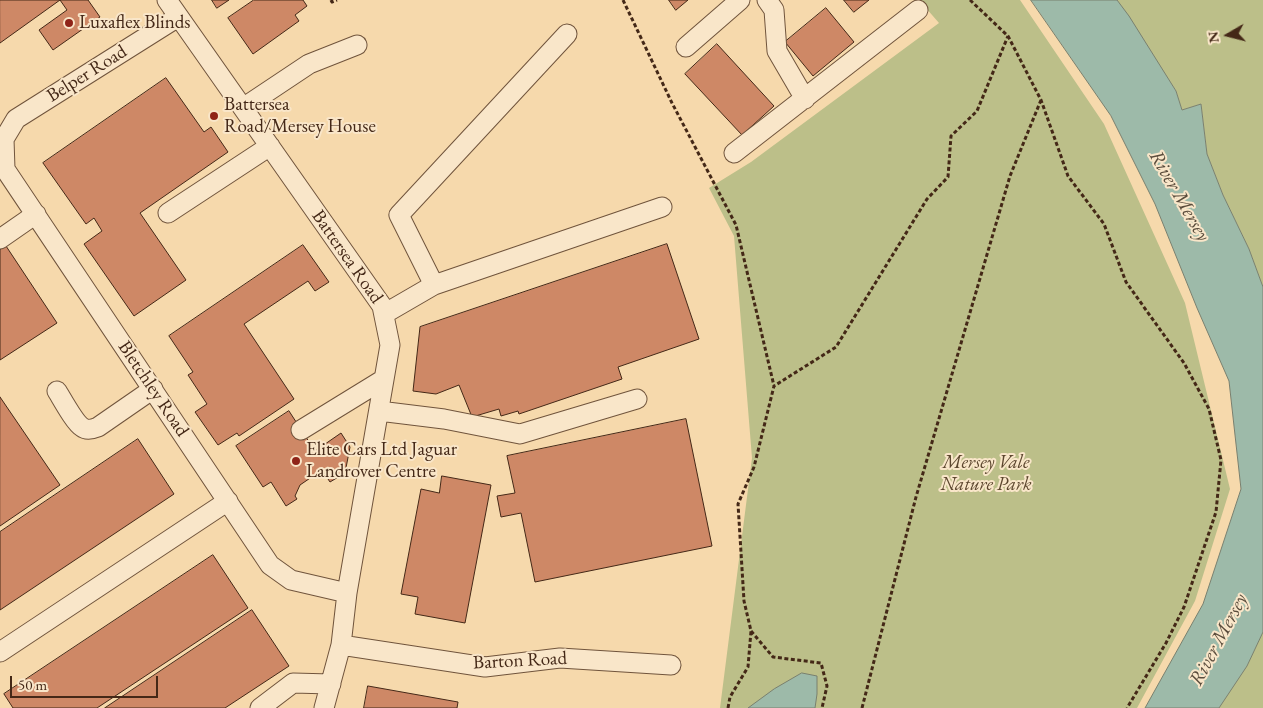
<!DOCTYPE html>
<html>
<head>
<meta charset="utf-8">
<style>
  body { margin:0 }
  #map { position:relative; width:1263px; height:708px; overflow:hidden; background:#f6d9ac; font-family:"EB Garamond",serif }
  canvas { display:block }
  .north { position:absolute; left:1203px; top:10px; width:50px; height:50px; -webkit-text-stroke:4px #f9e6c9; paint-order:stroke; rotate:262deg; font-size:14px; font-weight:700; line-height:20px; text-align:center; color:#442817 }
  .north::after { content:''; display:block; margin:auto; width:18px; height:22px; background:#442817; clip-path:polygon(50% 0,100% 100%,50% 72%,0 100%) }
  .scale { position:absolute; left:10px; top:676px; width:148px; height:22px; box-sizing:border-box; border:2px solid #442817; border-top:0; padding-left:6px; font-size:15px; line-height:18px; white-space:nowrap; color:#442817; -webkit-text-stroke:4px #f9e6c9; paint-order:stroke }
</style>
</head>
<body>
<div id="map">
<canvas width="1263" height="708"></canvas>
<div class="north">N</div>
<div class="scale">50 m</div>
</div>
<script>
const ctx = document.querySelector('canvas').getContext('2d');
ctx.lineJoin = 'round';
function fill(path, color) { ctx.fillStyle = color; ctx.fill(path, 'evenodd'); }
function strokePath(path, color, width, dash) { ctx.strokeStyle = color; ctx.lineWidth = width; ctx.lineCap = dash ? 'butt' : 'round'; ctx.setLineDash(dash || []); ctx.stroke(path); }
function label(font, color, halo, rows, align = 'center') {
  ctx.font = font + ' "EB Garamond",serif'; ctx.lineWidth = 4; ctx.setLineDash([]); ctx.textBaseline = 'middle'; ctx.strokeStyle = halo; ctx.fillStyle = color; for (const [text, x, y, turn = 0] of rows) {
    ctx.save(); ctx.translate(x, y); ctx.rotate((+turn || 0) * Math.PI / 180); ctx.textAlign = isNaN(turn) ? turn : align; if (halo) ctx.strokeText(text, 0, 0); ctx.fillText(text, 0, 0); ctx.restore();
  }
}
fill(new Path2D(`
  M919,0H1020L1104,124L1185,303L1230,489L1195,601L1137,708H720L752,458L734,236L709,188L751,162L939,23Z
  M1117,0H1263V287L1249,249L1223,195L1207,154L1201,104L1182,110L1176,91Z
  M1263,632V708H1219L1247,666Z`), '#bcbf89');
const water = new Path2D(`
  M1031,0H1117L1129,16L1176,91L1182,110L1201,104L1207,154L1223,195L1249,249L1263,287V632L1247,666L1219,708H1145L1203,604L1241,489L1229,381L1197,308L1155,204L1111,116Z
  M802,673L817,676V694L815,708H748L774,689Z`);
fill(water, '#9dbaa9');
strokePath(water, '#79806f', 1);
const building = new Path2D(`
  M0,0H88L100,17L53,50L39,30L67,10L60,0L0,43Z
  M212,0H229L217,8Z
  M254,0H303L307,6L295,15L299,21L253,54L228,18Z
  M669,0H688L676,10Z
  M844,0H869L854,12Z
  M826,8L854,42L813,76L785,42Z
  M717,44L774,106L742,135L685,74Z
  M166,78L204,132L211,127L228,152L140,213L186,280L134,316L84,244L102,231L94,218L86,224L43,163Z
  M667,244L699,339L618,367L622,379L519,414L518,411L501,416L499,409L472,417L459,385L436,394L413,391L420,327Z
  M303,245L329,282L315,291L308,281L244,324L294,399L239,436L237,433L218,445L195,412L207,404L188,375L193,372L169,336Z
  M6,246L57,323L0,360V250Z
  M0,397L60,485L0,526Z
  M289,411L315,451L341,433L350,447L345,473L330,482L322,470L300,485L295,496L297,499L286,506L271,482L263,487L236,446Z
  M686,419L712,546L535,582L521,513L501,517L497,496L515,493L507,456Z
  M138,439L174,494L0,610V532Z
  M442,476L491,485L465,623L415,614L418,597L401,594L421,489L439,493Z
  M213,555L248,608L97,708H13L4,694Z
  M252,610L289,666L225,708H105Z
  M368,686L458,702L457,708H364Z`);
fill(building, '#ce8866');
strokePath(building, '#442817', 1);
const minor = new Path2D(`
  M167,0L382,306L390,345L347,593L341,645L324,708
  M767,0L774,10L777,51L805,99
  M686,47L740,0
  M243,108L309,64L357,45
  M4,139L5,169L270,565L291,580L347,593
  M4,139L16,119L178,17
  M734,153L918,10
  M168,213L270,146
  M0,239L36,214
  M434,285L399,215L567,34
  M384,314L434,285L662,207
  M57,391C62,399 75,423 82,427C87,431 93,429 98,427L153,389
  M379,411L444,419L520,434L637,399
  M301,430L384,379
  M341,645L485,667L560,658L671,665
  M0,652L228,501
  M260,708L293,683L331,684`);
strokePath(minor, '#70543c', 21);
strokePath(new Path2D(`
  M331,0L332,2L337,0
  M623,0L672,103L736,225L774,386
  M970,0L1008,36L1041,100L1068,176L1104,224L1126,282L1184,363L1209,409L1221,460L1216,512L1184,607L1166,643L1127,708
  M751,631L773,657L821,663L827,686L822,708
  M728,708L730,697L748,667L751,631L744,601L738,504L754,467L774,386L836,347L927,199L948,177L951,136L977,111L1008,36
  M862,708L916,497L1010,176L1041,100`), '#442817', 3, [4, 2.5]);
strokePath(minor, '#f9e6c9', 19);
for (const [x, y, r, color] of [
  [69,23,5,"#8f2418"],
  [214,116,5,"#8f2418"],
  [296,461,5,"#8f2418"]
]) { const dot = new Path2D(); dot.arc(x, y, r, 0, 2 * Math.PI); ctx.fillStyle = color; ctx.fill(dot); strokePath(dot, '#f9e6c9', 2); }
label('19px', '#442817', '#f9e6c9', [
  ["Luxaflex Blinds",79,23],
  ["Battersea",224,105],
  ["Road/Mersey House",224,127],
  ["Elite Cars Ltd Jaguar",306,450],
  ["Landrover Centre",306,472]
], 'left');
label('19px', '#442817', '#f9e6c9', [
  ["Belper Road",87,74,-32],
  ["Battersea Road",347,257,55],
  ["Bletchley Road",153,389,56],
  ["Barton Road",520,661,-3]
]);
label('italic 19px', '#5c462e', '#f9e6c9', [
  ["Mersey Vale",986,463],
  ["Nature Park",986,485]
]);
label('italic 20px', '#5a4c3c', '#f9e6c9', [
  ["River Mersey",1179,196,60],
  ["River Mersey",1219,640,-62]
]);
</script>
</body>
</html>
